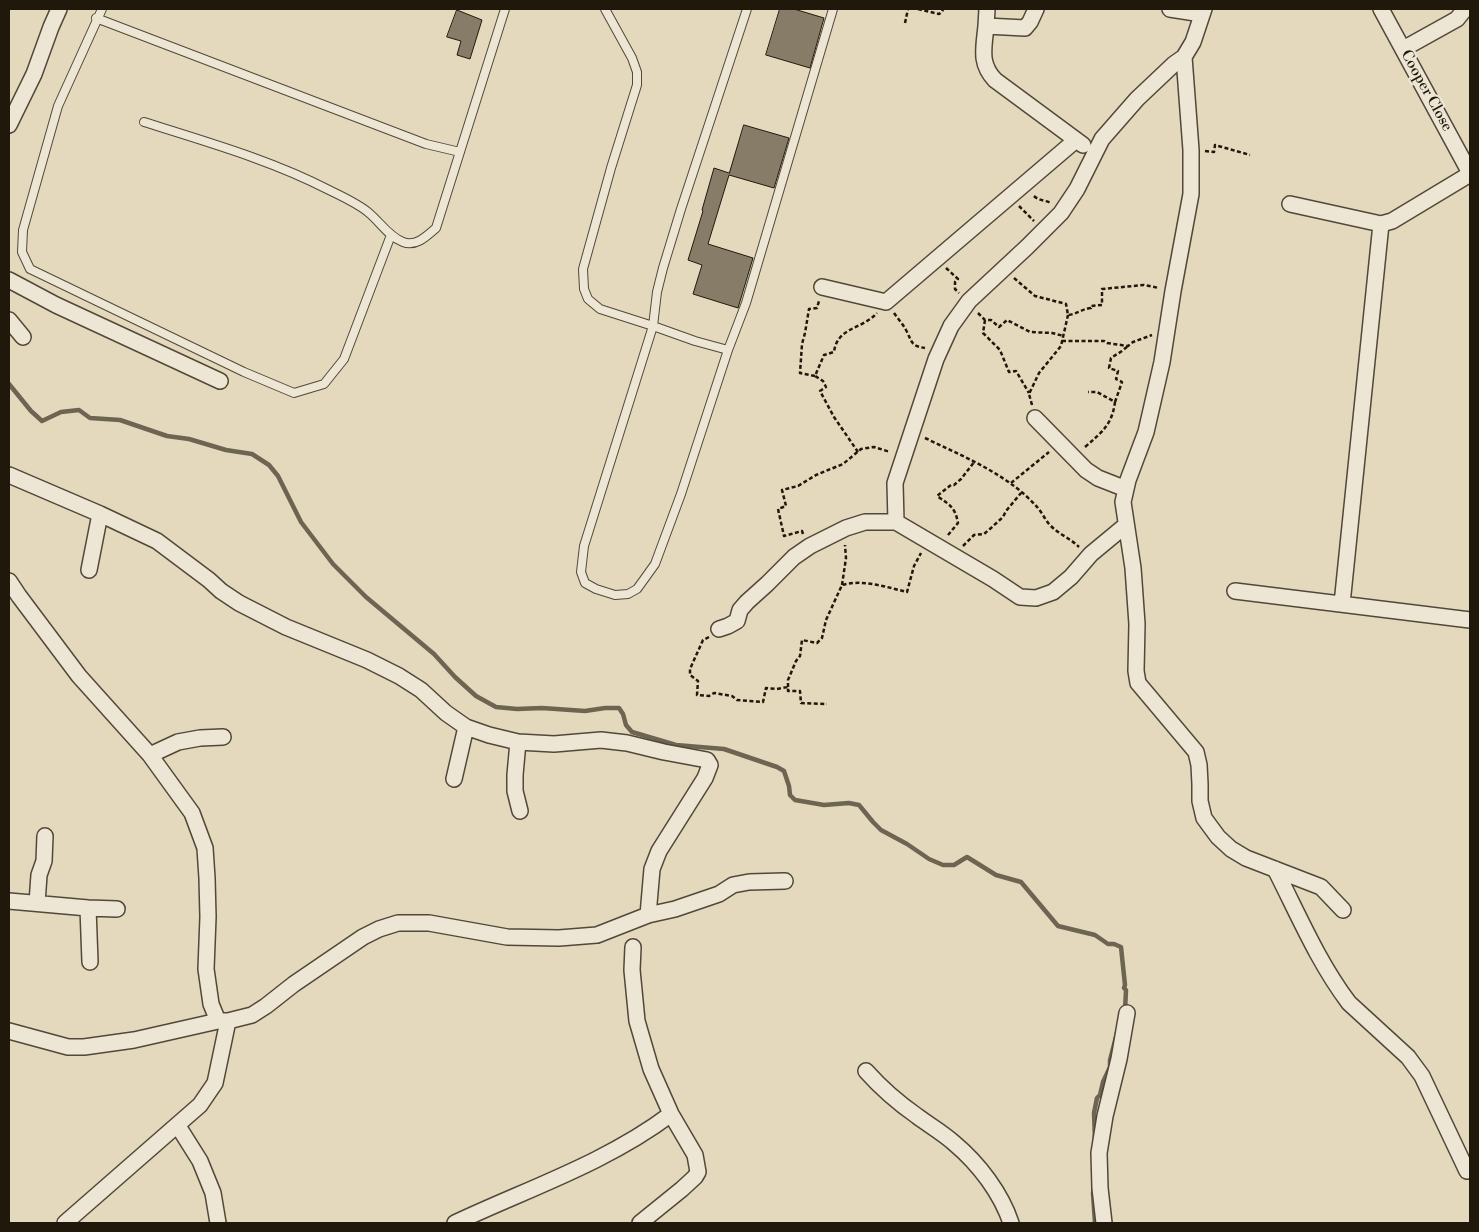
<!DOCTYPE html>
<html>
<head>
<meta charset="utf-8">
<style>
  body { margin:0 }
  #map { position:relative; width:1479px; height:1232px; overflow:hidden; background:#e4d9bd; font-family:"Libre Bodoni",serif }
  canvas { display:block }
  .frame { position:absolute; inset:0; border:10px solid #21180c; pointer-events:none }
</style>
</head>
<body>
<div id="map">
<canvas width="1479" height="1232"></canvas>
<div class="frame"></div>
</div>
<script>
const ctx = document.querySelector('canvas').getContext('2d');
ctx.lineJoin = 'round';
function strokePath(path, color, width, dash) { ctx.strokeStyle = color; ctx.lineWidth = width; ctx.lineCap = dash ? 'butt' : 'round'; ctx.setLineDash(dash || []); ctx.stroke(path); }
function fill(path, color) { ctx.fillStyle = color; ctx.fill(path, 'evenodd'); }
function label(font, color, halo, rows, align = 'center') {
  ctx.font = font + ' "Libre Bodoni",serif'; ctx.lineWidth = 4.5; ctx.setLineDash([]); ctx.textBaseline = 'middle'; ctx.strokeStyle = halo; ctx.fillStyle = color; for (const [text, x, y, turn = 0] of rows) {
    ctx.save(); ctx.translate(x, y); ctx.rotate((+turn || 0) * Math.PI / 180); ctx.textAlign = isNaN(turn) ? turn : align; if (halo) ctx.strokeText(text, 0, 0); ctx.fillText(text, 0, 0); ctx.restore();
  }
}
strokePath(new Path2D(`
  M9,384L31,411L42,421L61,412L79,410L90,418L120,420L167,436L189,439L226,450L252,454L269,465L278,476L301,522L333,564L366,597L434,654L455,677L476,696L496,707L517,709L542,708L585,711L605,708H619L623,714L626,725L632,732L676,745L724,749L777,767L784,771L789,786L790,795L795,800L824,805L849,803L859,805L873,822L881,830L907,844L929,859L943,865H954L967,857L996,875L1021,882L1058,926L1095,935L1108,944H1114L1121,947L1125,985L1124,988L1126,990L1125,1011
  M1095,1140L1094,1113L1097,1098L1100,1095L1103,1082L1110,1067V1060L1118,1029
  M1094,1187L1093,1193L1095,1223`), '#6e6452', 4.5);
const building = new Path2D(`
  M780,9H794L824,18L810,68L766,55Z
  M457,10L482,20L470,59L457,55L461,41L447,37Z
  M744,125L789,138L774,188L729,175L708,244L753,258L738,308L693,294L702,265L688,260L703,211L702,210L714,168L729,173Z`);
fill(building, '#867c68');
strokePath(building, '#21180c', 1);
const lane = new Path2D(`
  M102,9L58,106L23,230L22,252L30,269L244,372L294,393L324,384L344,359L391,235
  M605,9L632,58L637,72V85L611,168L583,269L584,289L588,299L600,309L653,326L584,546L581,572L585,583L596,589L615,595L628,594L637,589L645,578L655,564L681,494L728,350
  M747,9L681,209L663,268L657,292L653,326L695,341L728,350L746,303L833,9
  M96,18L426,144L460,152
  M144,122C207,142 271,160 329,190C341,196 359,204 369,213C380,222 389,237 403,242C416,247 427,236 436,228L505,9`);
const street = new Path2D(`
  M1036,9L1030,22L1025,28L986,26C984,48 979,63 995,80L1083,145
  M1170,9L1202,14
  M1381,9L1470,173
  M986,26L987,9
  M1403,49L1457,19L1465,9
  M1184,57L1191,150V194L1173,291L1162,362L1146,432L1128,480L1123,502L1133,568L1137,624L1136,671L1138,683L1196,752L1199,765L1200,784V801L1204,818L1218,837L1231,849L1246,858L1321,887L1343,910
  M9,125L34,74L51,27L59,9
  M1290,204L1381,224L1392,221L1470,174
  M9,280L56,305L220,381
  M822,287L886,302L1076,140
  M9,320L23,337
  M1035,418L1086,470L1098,478L1126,489
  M9,475L100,514L157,541L209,580L221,591L239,603L286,627L367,660L399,676L421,690L446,713L466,727L489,735L518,742L554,744L601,740L627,743L664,752L707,760L710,765L705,778L659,851L652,869L648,915
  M1126,525L1091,554L1071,577L1053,592L1036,598L1020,597L993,579L896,522L895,483L936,359L951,326L969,301L1027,247L1061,213L1077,189L1102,139L1137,99L1174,64L1184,57L1193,42L1204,9
  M89,570L100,514
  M9,581L19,596L79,676L150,755L192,813L205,848L207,878L208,917L206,969L211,1004L218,1021H228L252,1015L266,1006L294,984L363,937L379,929L398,923H429L507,937L559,938L597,935L648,915L675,909L719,894L733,885L749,882L785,881
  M1235,591L1470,620
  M1342,604L1381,224
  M719,629L728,626L737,621L740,610L747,602L767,584L794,557L810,546L846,528L865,522H896
  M518,742L515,775V791L520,811
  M150,755L178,742L200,738L223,737
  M454,779L466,727
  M1275,869C1298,914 1318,962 1349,1003L1408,1057L1422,1076L1467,1171
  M9,901L88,908L117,909
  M37,903L39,875L44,861L45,836
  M88,908L90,962
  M633,947L632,970L637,1021L651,1069L671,1114L695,1155L698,1172L695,1177L682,1189L640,1223
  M9,1031L68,1047H84L134,1040L218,1021
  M866,1071C882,1089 897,1102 917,1116C929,1125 943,1133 954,1143C979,1164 1001,1193 1011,1223
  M178,1126L200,1161L213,1193L218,1223
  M65,1223L200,1105L215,1083L228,1021
  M455,1223C527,1189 606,1163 671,1114
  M1104,1223L1100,1188L1099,1153L1105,1116L1119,1059L1127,1013`);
strokePath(lane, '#524838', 10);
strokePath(street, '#524838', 18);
strokePath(new Path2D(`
  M918,9L939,14L942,12L943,9
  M905,23L908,9
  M1205,151L1214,152L1215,145L1250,155
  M1034,196C1039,201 1045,200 1051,203
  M1019,206L1034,221
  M946,268L958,279L955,282V289L959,293
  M1014,278L1035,296L1066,304L1068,315C1077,314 1082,309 1091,308V306L1102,305V289L1144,285L1159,288
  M894,313C898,319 903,324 906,330C912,341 910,346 925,348
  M978,313L985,320H991L999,327L1007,320L1030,332L1052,333L1064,336
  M985,320L983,333L1000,350L1009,372L1016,371L1029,393
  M1062,341H1104L1107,343L1128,346L1133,342L1152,335
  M815,376L800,373L802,344L805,333L809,309L817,308L819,301
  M1115,402L1122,382L1116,379L1118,371L1109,368L1111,358L1122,351L1128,346
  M1032,405L1029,394L1039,373L1061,346L1068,315
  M925,438C954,452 983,464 1010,483C1020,490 1030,499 1038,508C1042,513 1045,519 1049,524C1058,534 1070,538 1079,547
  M1085,447C1102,432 1112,425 1115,402L1097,392H1088
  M858,452L834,417L820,391L826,387L823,381L815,376L824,355L834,352C837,327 863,329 877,313
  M1011,483L1049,452
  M803,534L802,531L784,536L778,509L786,506L782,490L798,486L816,475L843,464L861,449L874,447L890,452
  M948,535L958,523C955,507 950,505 937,496L951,485H954L961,479L975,461
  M963,546L974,535L984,534L991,528L1003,517L1006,511L1021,493
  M842,585L846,558L845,545
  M709,637L703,640L690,669V675L698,681L697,695L709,696L714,693L732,696L737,700L763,702L766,688L777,689L788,687V691H800L801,703L827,704
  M788,687V680L796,661L800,656L802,640L817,643L822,638L826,620L842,585C863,579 886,587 907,592L914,566L921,553`), '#21180c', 2.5, [4, 2.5]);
strokePath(lane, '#ede6d4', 8);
strokePath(street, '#ede6d4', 15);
label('15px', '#21180c', '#ede6d4', [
  ["Cooper Close",1426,91,61]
]);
</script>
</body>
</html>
